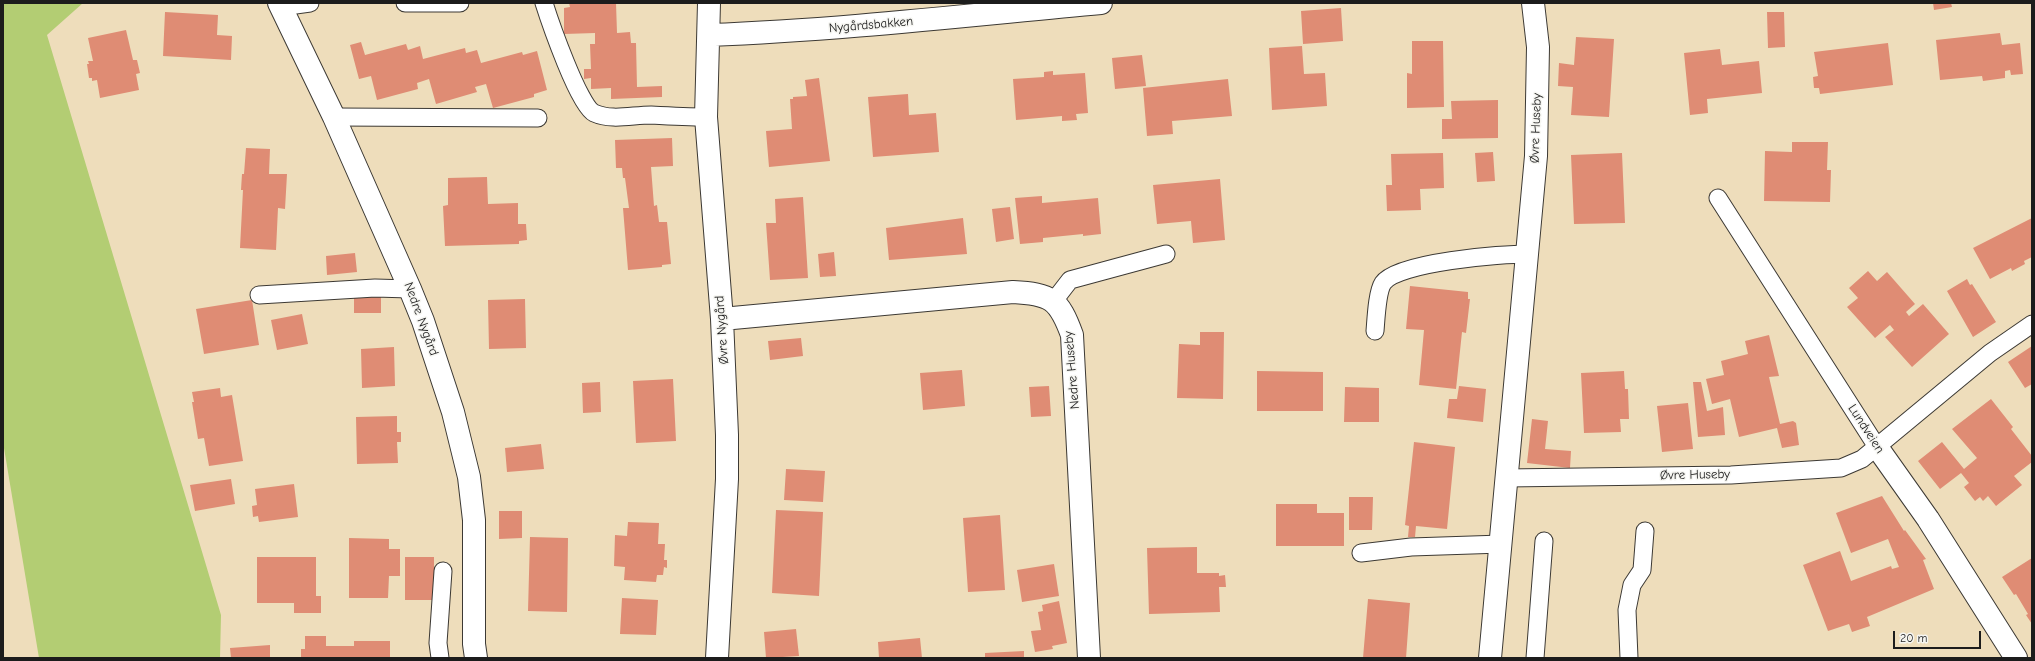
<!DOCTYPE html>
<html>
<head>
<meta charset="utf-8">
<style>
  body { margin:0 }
  #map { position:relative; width:2035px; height:661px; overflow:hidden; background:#edb; font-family:"Comic Neue",sans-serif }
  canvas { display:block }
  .frame { position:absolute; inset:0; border:4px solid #1c1c1c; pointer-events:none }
  .scale { position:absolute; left:1893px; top:631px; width:88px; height:18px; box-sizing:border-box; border:2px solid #1c1c1c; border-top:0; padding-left:5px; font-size:12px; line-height:14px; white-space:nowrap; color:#1c1c1c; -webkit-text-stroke:3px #f6f6f2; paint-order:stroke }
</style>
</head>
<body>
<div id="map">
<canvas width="2035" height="661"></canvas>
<div class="frame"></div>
<div class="scale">20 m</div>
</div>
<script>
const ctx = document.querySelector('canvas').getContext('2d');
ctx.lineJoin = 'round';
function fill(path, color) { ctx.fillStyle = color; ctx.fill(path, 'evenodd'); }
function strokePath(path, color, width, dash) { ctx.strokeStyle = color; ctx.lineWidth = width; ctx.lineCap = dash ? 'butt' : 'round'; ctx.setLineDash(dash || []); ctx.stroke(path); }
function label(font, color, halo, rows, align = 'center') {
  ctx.font = font + ' "Comic Neue",sans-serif'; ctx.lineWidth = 3; ctx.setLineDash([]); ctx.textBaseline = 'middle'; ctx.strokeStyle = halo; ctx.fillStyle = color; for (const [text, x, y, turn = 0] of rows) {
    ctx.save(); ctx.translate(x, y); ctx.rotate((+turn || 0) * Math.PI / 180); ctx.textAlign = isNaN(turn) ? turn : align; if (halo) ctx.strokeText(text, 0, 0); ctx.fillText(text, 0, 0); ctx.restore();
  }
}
fill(new Path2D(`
  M3,3H83L47,35L221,615L220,658H39L3,442Z`), '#b3cd73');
fill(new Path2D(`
  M569,3H616L617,33L630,32L631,43H636L637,87L662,86V97L611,99V88L591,89V78L584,79V69H591L590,44H595V33L564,34V8L570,7Z
  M1933,3H1951L1952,7L1934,10Z
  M1341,8L1343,41L1303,44L1301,11Z
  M165,12L218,15L217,35L232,36L231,60L163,56Z
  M1767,12H1784L1785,47L1768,48Z
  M126,30L133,60H137L140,73L136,74L139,90L100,98L97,80L92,81V78H89L87,64H89L88,61H93L88,38Z
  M2000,33L2002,45L2020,43L2023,74L2011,75L2010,70L2005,71V78L1983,81L1982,76L1940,80L1936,40Z
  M1576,37L1614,39L1609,117L1571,115L1573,87L1558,86L1559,63L1574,65Z
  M1412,41H1443L1444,107L1407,108V73L1412,74Z
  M361,42L365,55L406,44L408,50L420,46L423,59L465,48L466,53L477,50L481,63L522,52L523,55L537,51L547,90L534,94V97L493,108L486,84L475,87L477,92L436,104L429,79L417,83L418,89L377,100L371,76L359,79L350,45Z
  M1888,43L1893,85L1820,94L1819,88H1814L1813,77L1818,76L1814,52Z
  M1302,46L1304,74L1325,73L1327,106L1272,110L1269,48Z
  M1720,49L1722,65L1759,61L1762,93L1707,99L1708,113L1690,115L1684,53Z
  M1142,55L1146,86L1115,89L1112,58Z
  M1053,71V75L1085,73L1088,113L1076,114L1077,120L1062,121V116L1016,120L1013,79L1044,77V72Z
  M819,78L830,161L769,167L766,131L792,129L790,99H793V97L807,96L805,80Z
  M1228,79L1232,116L1172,121L1173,134L1147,136L1143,88Z
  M908,94L909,115L936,113L939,152L873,157L868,97Z
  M1498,100V138L1442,139V119H1452L1451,101Z
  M672,138L673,166L651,167L654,206L657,205L659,222H667L671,264L662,265V267L628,270L623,208H629L625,178H623L622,168H616L615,140Z
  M1792,142H1828L1827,170H1831L1830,202L1764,201L1765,151L1792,152Z
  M246,148L270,149L269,174H287L285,209L278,208L276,250L240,248L243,190H241L242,174H244Z
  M1493,152L1495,181L1477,182L1475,153Z
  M1443,153L1444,188L1420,189L1421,210L1387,211L1386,185H1392L1391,154Z
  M1622,153L1625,223L1574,224L1571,155Z
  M487,177L488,204L518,203V224H526L527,240L519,241V244L445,246L443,206L448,205V178Z
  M1220,179L1225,240L1193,243L1191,221L1157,224L1153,185Z
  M1042,196V203L1098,198L1101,234L1083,236V234L1043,238V242L1020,244L1015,198Z
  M803,197L808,278L770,280L766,223H776L775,199Z
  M1010,207L1014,239L996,242L992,209Z
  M963,218L967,254L889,260L886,228Z
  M2032,218V257L2024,261L2025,264L2012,271L2011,268L1990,279L1973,248Z
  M834,252L836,276L820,277L818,254Z
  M355,253L357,272L327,275L326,256Z
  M1868,271L1877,281L1887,272L1915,304L1906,312L1909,316L1923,304L1949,334L1912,367L1885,337L1894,330L1890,325L1875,338L1847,307L1858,298L1849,288Z
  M1967,279L1970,285L1972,284L1996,322L1973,337L1947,291Z
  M1410,286L1468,292V299H1470L1466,333L1462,332L1456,389L1419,385L1424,330L1406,329Z
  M354,297H381V313H354Z
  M525,299L526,348L489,349L488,300Z
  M252,300L259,345L204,354L196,309Z
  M302,314L308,344L277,350L271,320Z
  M1200,332H1224L1223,399L1177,398L1179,344L1200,345Z
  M1769,335L1779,376L1769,377L1780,424L1793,421L1796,423L1799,445L1782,448L1777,428L1739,437L1730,399L1712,404L1706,379L1724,375L1721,361L1748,354L1745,341Z
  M801,338L803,356L770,360L768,341Z
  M2032,346V384L2025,388L2008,362Z
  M394,347L395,386L362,388L361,349Z
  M962,370L965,406L923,410L920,373Z
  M1257,371L1323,372V411H1257Z
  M1624,371L1625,389H1628L1629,419H1620L1621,432L1584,433L1581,373Z
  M673,379L676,441L636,443L633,381Z
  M600,382L601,412L583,413L582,383Z
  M1693,382H1701L1707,411L1723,407L1725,435L1698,437Z
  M1049,386L1051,416L1031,417L1029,387Z
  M1459,386L1486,389L1483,422L1447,418L1449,399H1457Z
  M1345,387L1379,388V422H1344Z
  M220,388L221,397L232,395L243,461L209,466L204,438L198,439L192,402H194L192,392Z
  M1991,399L2013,427L2011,429L2032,456V462L2014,476L2022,485L1996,506L1988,496L1983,501L1980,497L1975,501L1964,487L1969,483L1961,473L1940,489L1918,461L1942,442L1964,469L1977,458L1952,429Z
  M1688,403L1693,449L1662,452L1657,406Z
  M397,416V432H401V442H397L398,463L357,464L356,417Z
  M1532,419L1548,421L1545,449L1571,451L1570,468L1527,463Z
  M1414,442L1455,447L1447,529L1416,526L1415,537H1408L1409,526L1405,525Z
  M541,444L544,469L507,472L505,448Z
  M786,469L825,471L823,502L784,500Z
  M231,479L235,504L195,511L190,485Z
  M294,484L298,517L259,522L258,516L253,517L252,506L257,505L255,489Z
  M1882,496L1904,531L1905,530L1926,559L1923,560L1934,589L1867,617L1870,626L1852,632L1849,624L1828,631L1803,565L1840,551L1851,581L1891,566L1892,569L1899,567L1888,539L1851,553L1836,513Z
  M1349,497H1373L1372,530H1349Z
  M1276,504H1317V513H1344V546H1276Z
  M776,510L823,512L819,596L772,593Z
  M499,511H522V538L499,539Z
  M1000,515L1005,590L968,592L963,518Z
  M628,522L659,523L658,544H665L664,560H667V568L664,567L663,575H657L656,582L624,580L625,567L614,566L615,535L627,536Z
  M530,537L568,538L567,612L528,611Z
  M349,538L389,539V549H400V576H389L388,598H349Z
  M1197,547V573H1219V576L1225,575L1226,587H1219L1220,612L1149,614L1147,548Z
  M257,557H316V596H321V613H294V603H257Z
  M405,557H434V600H405Z
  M2032,558V624L2026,615L2028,614L2016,594L2014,595L2002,577Z
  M1054,564L1059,596L1022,602L1017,570Z
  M622,598L658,600L656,635L620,634Z
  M1368,599L1410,603L1406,658H1363Z
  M1059,601L1067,643L1052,646L1053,649L1035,652L1031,631L1041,630L1038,612L1043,611L1042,605Z
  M796,629L799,656L766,658L764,632Z
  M305,636H326V646H354V641H390V658H301V649H305Z
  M920,638L922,658H879L878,642Z
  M270,645V658H231L230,648Z
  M1024,651V658H985V653Z`), '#df8c74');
const service = new Path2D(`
  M405,3H460
  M544,3C550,22 579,106 594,113C612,121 632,115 651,115C669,116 687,117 706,117
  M281,7L310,3
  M334,117L538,118
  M1718,198L1877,447
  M259,295L375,288L410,289
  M1053,302L1070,280L1166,254
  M1375,331C1376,320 1377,292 1383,283C1397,262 1502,254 1528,254
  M1506,478L1731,475L1841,468L1862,459L1990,353L2032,324
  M1361,553L1411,547L1502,544
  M440,658L438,643L443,571
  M1535,658L1544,541
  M1629,658L1627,610L1632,585L1642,570L1645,531`);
const minor = new Path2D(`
  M279,3L334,117L410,289L423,321L453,412L469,477L474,520V644L476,658
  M709,3L706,117L722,319L727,435V479L717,658
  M709,35C840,30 970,15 1101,3
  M722,319L1013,292C1051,294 1059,299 1072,335L1089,658
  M1877,447L1928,519L2016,658
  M1490,658L1536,156L1538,47L1533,3`);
strokePath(service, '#3c3934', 19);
strokePath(minor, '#3c3934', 24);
strokePath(service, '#fff', 17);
strokePath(minor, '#fff', 22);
label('13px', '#1c1c1c', '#f6f6f2', [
  ["Nygårdsbakken",871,25,-5],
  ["Øvre Huseby",1536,128,-88],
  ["Nedre Nygård",421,319,70],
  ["Øvre Nygård",722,330,-94],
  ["Nedre Huseby",1072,370,-95],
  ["Lundveien",1866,429,57],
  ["Øvre Huseby",1695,475,-1]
]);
</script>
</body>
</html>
